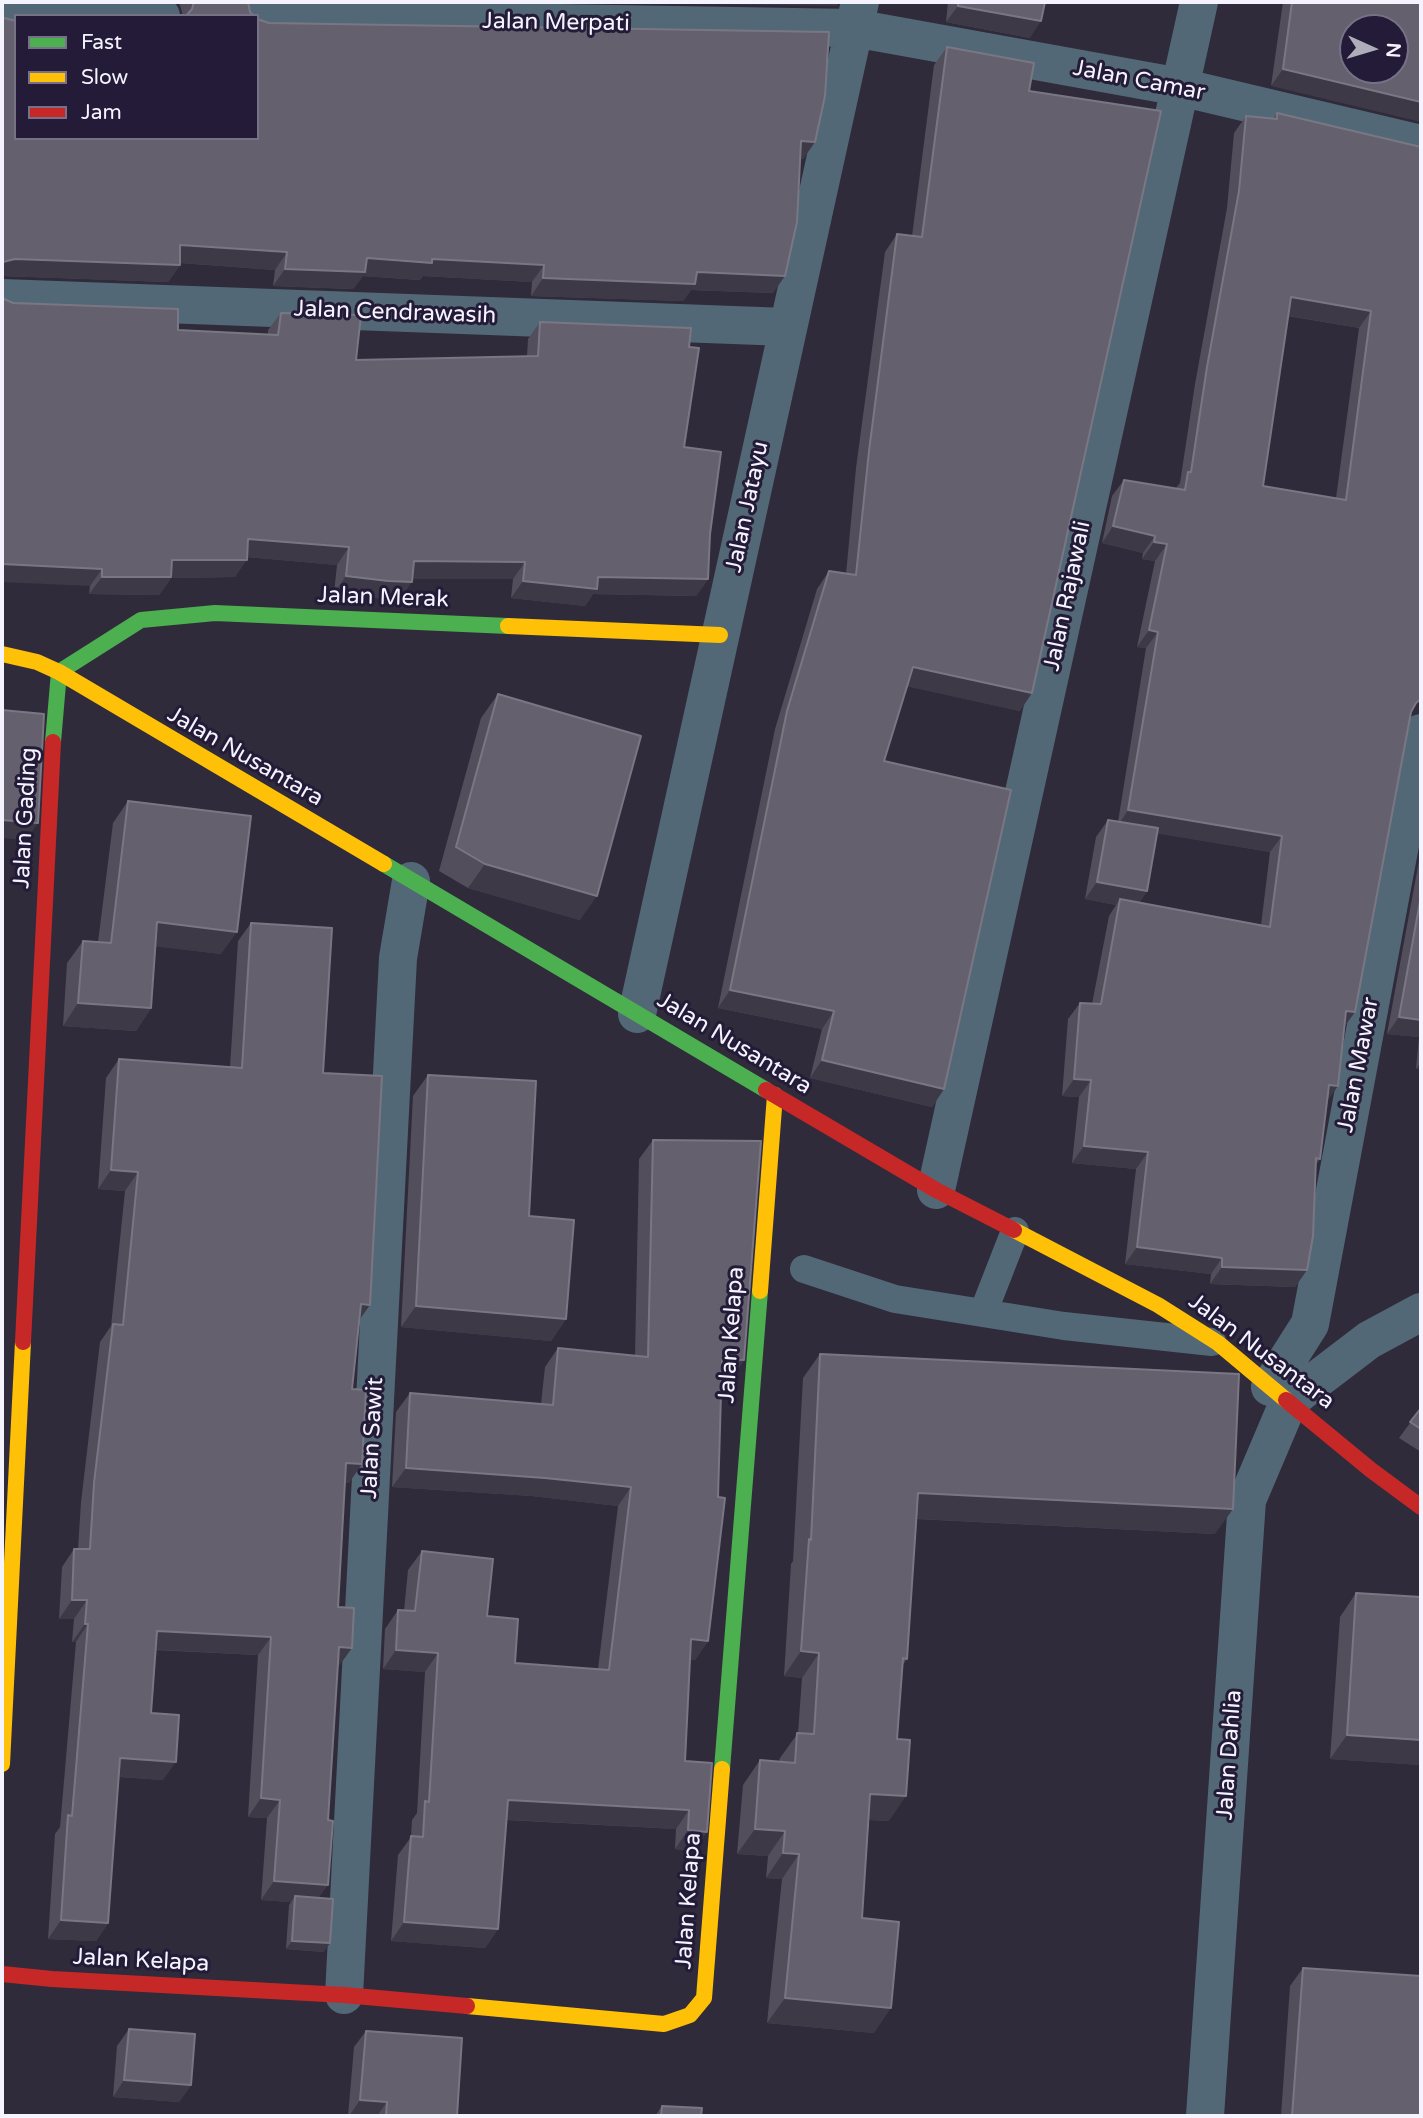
<!DOCTYPE html>
<html>
<head>
<meta charset="utf-8">
<style>
  body { margin:0 }
  #map { position:relative; width:1423px; height:2118px; overflow:hidden; background:#302b3b; font-family:"Varela Round",sans-serif }
  canvas { display:block }
  .frame { position:absolute; inset:0; border:4px solid #f5f3fe; pointer-events:none }
  .legend { position:absolute; left:14px; top:14px; width:245px; height:126px; box-sizing:border-box; background:#231b37; border:2px solid #777187; margin:0; padding:9px 12px; list-style:none; font-size:21px; color:#f5f3fe }
  .legend li { display:flex; align-items:center; gap:14px; height:35px }
  .legend b { width:35px; border:2px solid #777187 }
  .north { position:absolute; left:1339px; top:14px; width:70px; height:70px; box-sizing:border-box; background:#231b37; border:2px solid #777187; border-radius:50%; rotate:94deg; font-size:19px; font-weight:700; line-height:28px; text-align:center; color:#f5f3fe }
  .north::after { content:''; display:block; margin:auto; width:24px; height:32px; background:#b0adba; clip-path:polygon(50% 0,100% 100%,50% 72%,0 100%) }
</style>
</head>
<body>
<div id="map">
<canvas width="1423" height="2118"></canvas>
<div class="frame"></div>
<ul class="legend">
<li><b style="height:9px;background:#4caf50"></b>Fast</li>
<li><b style="height:9px;background:#ffc107"></b>Slow</li>
<li><b style="height:9px;background:#c62828"></b>Jam</li>
</ul>
<div class="north">N</div>
</div>
<script>
const ctx = document.querySelector('canvas').getContext('2d');
ctx.lineJoin = 'round';
function strokePath(path, color, width, dash) { ctx.strokeStyle = color; ctx.lineWidth = width; ctx.lineCap = dash ? 'butt' : 'round'; ctx.setLineDash(dash || []); ctx.stroke(path); }
function fill(path, color) { ctx.fillStyle = color; ctx.fill(path, 'evenodd'); }
function label(font, color, halo, rows, align = 'center') {
  ctx.font = font + ' "Varela Round",sans-serif'; ctx.lineWidth = 6; ctx.setLineDash([]); ctx.textBaseline = 'middle'; ctx.strokeStyle = halo; ctx.fillStyle = color; for (const [text, x, y, turn = 0] of rows) {
    ctx.save(); ctx.translate(x, y); ctx.rotate((+turn || 0) * Math.PI / 180); ctx.textAlign = isNaN(turn) ? turn : align; if (halo) ctx.strokeText(text, 0, 0); ctx.fillText(text, 0, 0); ctx.restore();
  }
}
strokePath(new Path2D(`
  M804,1269L895,1299L1064,1326L1212,1342
  M983,1313L1015,1231`), '#536876', 28);
strokePath(new Path2D(`
  M2,16H161
  M257,18L854,28L1180,87L1421,144
  M2,298L787,327
  M637,1014L860,2
  M936,1190L1199,2
  M1270,1387L1310,1324L1421,733
  M344,1995L398,958L411,881
  M1205,2116L1247,1500L1289,1401L1369,1340L1421,1312`), '#536876', 38);
strokePath(new Path2D(`
  M53,742L59,672L141,620L215,613L508,626
  M384,864L766,1090
  M722,1769L760,1291`), '#4caf50', 16);
strokePath(new Path2D(`
  M508,626L720,635
  M2,654L37,662L59,672L384,864
  M1014,1230L1158,1305L1218,1343L1286,1400
  M760,1291L775,1095
  M2,1764L23,1342
  M467,2006L664,2024L690,2015L704,1998L722,1769`), '#ffc107', 16);
strokePath(new Path2D(`
  M766,1090L936,1190L1014,1230
  M23,1342L53,742
  M1286,1400L1371,1470L1421,1507
  M2,1974L52,1979L344,1995L467,2006`), '#c62828', 16);
fill(new Path2D(`
  M177,2H248L250,12L254,16H183L180,5Z
  M948,2H1045L1030,38L946,22Z
  M1283,2H1421L1271,86Z
  M258,20L815,142L803,159H800L773,293L691,290L683,301L531,296L532,282L423,276L420,280L363,276L353,289L273,286L275,270L180,263V265L168,282L2,276L16,138Z
  M947,47L1029,91L1020,711L907,686L884,761L944,1089L932,1107L810,1078L822,1029L718,1008L775,729L817,589L829,571L846,574L856,468L885,252L897,234L912,236L934,65Z
  M1277,113L1421,147L1411,712L1355,1012L1344,1027L1327,1101L1320,1159L1315,1166L1307,1270L1295,1287L1210,1284L1211,1274L1125,1264L1136,1169L1072,1163L1079,1097L1062,1096L1068,1019L1080,1003L1092,1004L1109,916L1116,905L1085,899L1096,837L1108,820L1118,822L1146,648L1137,647L1155,561L1142,559L1143,553L1102,543L1112,496L1124,480L1176,488L1180,483L1195,384L1227,208L1234,133L1246,116L1273,119ZM1288,316L1359,328L1336,498L1263,486ZM1157,833L1270,852L1261,925L1139,903L1147,891Z
  M3,300L13,303L178,330L268,335V330L281,313L356,360L527,356L528,339L540,322L689,347L684,447L710,534L708,579L696,596L593,594L585,606L511,598L513,579H412L400,599L375,598L334,593L337,565L247,557L235,577L171,578L159,595L89,594L90,586Z
  M498,694L580,920L468,888L439,871L481,718Z
  M128,801L221,954L156,946L151,1008L136,1031L63,1026L67,963L83,941L98,942L113,823Z
  M1421,850V1069H1416L1419,1037L1387,1034Z
  M251,923L323,1073L359,1321L352,1389L349,1483H345L338,1607L339,1666H338L319,1898L324,1952L286,1949L289,1905L291,1902L261,1900L267,1818L248,1817L258,1655L155,1650L151,1713L163,1780L119,1777L108,1923L96,1941L48,1939L55,1834L60,1827L76,1642H72L74,1619H59L62,1567L74,1549H78L81,1502L100,1342L111,1326L125,1191L98,1189L106,1078L119,1059L230,1067L238,941Z
  M428,1075L529,1216L566,1319L551,1341L401,1327L413,1096Z
  M653,1140L744,1360L731,1378H721L708,1641L695,1660L690,1659L685,1761L694,1851L675,1849L676,1829L507,1820L498,1929L485,1948L391,1941L398,1855L411,1837L412,1820L417,1813L425,1672L383,1669L385,1629L398,1610L404,1611L408,1570L422,1551L487,1616L515,1663L598,1669L618,1506L532,1496L392,1487L396,1412L410,1393L541,1404L545,1367L558,1348L635,1356L639,1159Z
  M820,1354L1215,1534L917,1519L907,1659L902,1666L889,1821L869,1820L862,1918L874,2033L767,2023L782,1879L766,1878L768,1856L737,1854L743,1785L760,1760L779,1761L780,1758L798,1733L802,1678L784,1676L791,1564L793,1561L803,1378Z
  M1421,1408V1452L1399,1438Z
  M1356,1593L1421,1765L1330,1759L1340,1617Z
  M1303,1968L1421,2116H1281L1290,1986Z
  M129,2029L191,2085L179,2102L113,2097L117,2046Z
  M366,2031L457,2116H348L354,2047Z
  M662,2106L701,2116H655Z`), '#524e5b');
fill(new Path2D(`
  M593,2H840L837,6Z
  M958,6L1041,21L1030,38L946,22Z
  M1283,69L1421,102V122L1271,86Z
  M801,141L815,142L803,159L789,158Z
  M180,245L287,252L275,270L168,262Z
  M367,258L432,259L544,265L532,282L423,276L420,280L363,276L353,289L273,286L285,269Z
  M15,259L180,265L168,282L2,276V263L3,262Z
  M697,272L785,276L773,293L691,290L683,301L531,296L543,278Z
  M1291,297L1371,311L1359,328L1279,314Z
  M1113,526L1155,536L1143,553L1102,543Z
  M248,539L349,547L337,565L236,556Z
  M1154,542L1167,544L1155,561L1142,559Z
  M172,560H247L235,577L171,578L159,595L89,594L102,577Z
  M414,561L525,562L513,579H402Z
  M2,564L102,569L90,586L2,582Z
  M346,576L412,582L400,599L375,598L334,593Z
  M598,577L708,579L696,596L593,594L585,606L511,598L523,581Z
  M1149,630L1158,632L1146,648L1137,647Z
  M913,667L1032,693L1020,711L901,685Z
  M1128,810L1282,836L1270,852L1117,827Z
  M2,820L38,823L26,840L2,838Z
  M485,864L597,896L580,920L468,888Z
  M1097,882L1147,891L1135,908L1120,899L1116,905L1085,899Z
  M157,922L237,932L221,954L142,945Z
  M730,990L834,1011L822,1029L718,1008Z
  M78,1003L151,1008L136,1031L63,1026Z
  M1346,1011L1355,1012L1343,1028Z
  M1399,1017L1421,1020V1034L1419,1037L1387,1034Z
  M822,1060L944,1089L932,1107L810,1078Z
  M1421,1062V1069H1416Z
  M1074,1079L1091,1080L1079,1097L1062,1096Z
  M1329,1085L1338,1086L1326,1103Z
  M1084,1146L1148,1152L1136,1169L1072,1163Z
  M111,1170L138,1172L125,1191L98,1189Z
  M1137,1247L1222,1258L1211,1274L1125,1264Z
  M1222,1267L1307,1270L1295,1287L1210,1284Z
  M361,1304L370,1305L357,1323Z
  M416,1306L566,1319L551,1341L401,1327Z
  M722,1359L744,1360L731,1378H709Z
  M346,1463L362,1464L349,1483L333,1482Z
  M406,1468L545,1478L631,1487L618,1506L532,1496L392,1487Z
  M918,1493L1233,1509L1215,1534L901,1518Z
  M72,1600H87L74,1619H59Z
  M85,1624H88L76,1642H72Z
  M157,1631L271,1637L258,1655L144,1649Z
  M691,1639L708,1641L695,1660L678,1658Z
  M339,1647L352,1648L339,1666L326,1665Z
  M396,1650L438,1653L425,1672L383,1669Z
  M801,1651L819,1653L802,1678L784,1676Z
  M1347,1735L1421,1740V1765L1330,1759Z
  M120,1758L176,1762L163,1780L107,1776Z
  M870,1794L906,1796L889,1821L853,1819Z
  M261,1798L280,1800L267,1818L248,1817Z
  M508,1800L689,1810L676,1829L495,1819Z
  M755,1829L785,1831L768,1856L737,1854Z
  M688,1830L707,1832L694,1851L675,1849Z
  M783,1853L799,1854L782,1879L766,1878Z
  M274,1881L328,1885L315,1903L295,1896L291,1902L261,1900Z
  M61,1920L108,1923L96,1941L48,1939Z
  M404,1922L498,1929L485,1948L391,1941Z
  M292,1941L330,1943L324,1952L286,1949Z
  M785,1998L891,2008L874,2033L767,2023Z
  M124,2080L191,2085L179,2102L113,2097Z
  M360,2100L387,2102L377,2116H349Z`), '#3d3947');
const building = new Path2D(`
  M194,2H248L250,12L254,16H186L192,9Z
  M958,2H1045L1041,21L958,6Z
  M1292,2H1421V102L1283,69ZM1353,28H1395V70H1353Z
  M2,16L4,18L16,21V138H257V19L269,23L829,32L825,96L815,142L801,141L797,222L785,276L697,272L695,284L543,278L544,265L432,259V263L367,258L365,272L285,269L287,252L180,245V265L15,259L3,262L2,263Z
  M947,47L1034,63L1029,91L1161,111L1032,693L913,667L884,761L1011,790L944,1089L822,1060L834,1011L730,990L787,711L829,571L856,575L869,451L897,234L922,237Z
  M1277,113L1421,147V699L1416,703L1411,712L1355,1012L1346,1011L1338,1086L1329,1085L1320,1159L1316,1158L1313,1236L1307,1270L1222,1267V1258L1137,1247L1148,1152L1084,1146L1091,1080L1074,1079L1080,1003L1101,1004L1120,899L1270,927L1282,836L1128,810L1158,632L1149,630L1167,544L1154,542L1155,536L1113,526L1124,480L1185,490L1188,472H1191L1207,367L1239,191L1246,116L1277,119ZM1291,297L1371,311L1346,500L1263,486Z
  M2,298L13,303L178,309V330L278,335L281,313L361,315L356,360L538,356L540,322L691,328L689,347L699,348L684,447L721,452L710,534L708,579L598,577L597,589L523,581L525,562L414,561L412,582L388,581L346,576L349,547L248,539L247,560H172L171,577H102V569L2,564Z
  M498,694L641,736L597,896L485,864L456,847Z
  M2,710L44,714L38,823L2,820Z
  M128,801L251,816L237,932L157,922L151,1008L78,1003L83,941L111,943Z
  M1108,820L1158,828L1147,891L1097,882Z
  M1421,896V1020L1399,1017Z
  M251,923L332,928L323,1073L382,1076L370,1305L361,1304L352,1389L366,1390L362,1464L346,1463L338,1607L354,1608L352,1648L339,1647L328,1820L333,1821L328,1885L274,1881L280,1800L261,1798L271,1637L157,1631L151,1713L179,1715L176,1762L120,1758L108,1923L61,1920L68,1815L72,1816L88,1624H85L87,1600H72L74,1549H90L94,1483L113,1324L123,1325L138,1172L111,1170L119,1059L242,1068Z
  M428,1075L536,1081L529,1216L574,1220L566,1319L416,1306Z
  M653,1140L761,1141L744,1360L722,1359L718,1497L725,1498L708,1641L691,1639L685,1761L712,1763L707,1832L688,1830L689,1810L508,1800L498,1929L404,1922L411,1836L423,1837L425,1801L429,1802L438,1653L396,1650L398,1610L415,1611L422,1551L493,1559L487,1616L518,1619L515,1663L609,1670L631,1487L545,1478L406,1468L410,1393L553,1405L558,1348L648,1357Z
  M820,1354L1239,1374L1233,1509L918,1493L907,1659L903,1658L897,1739L910,1740L906,1796L870,1794L862,1918L899,1922L891,2008L785,1998L799,1854L783,1853L785,1831L755,1829L760,1760L795,1763L797,1733L814,1734L819,1653L801,1651L809,1539L811,1540Z
  M1421,1408V1429L1410,1422Z
  M1356,1593L1421,1597V1740L1347,1735Z
  M295,1896L333,1899L330,1943L292,1941Z
  M1303,1968L1421,1976V2116H1292Z
  M129,2029L195,2034L191,2085L124,2080Z
  M366,2031L462,2038L457,2116H386L387,2102L360,2100Z
  M662,2106L702,2108L701,2116H661Z`);
fill(building, '#64606d');
strokePath(building, '#7a7784', 2);
label('23px', '#f5f3fe', '#231b37', [
  ["Jalan Merpati",556,23,1],
  ["Jalan Camar",1139,81,11],
  ["Jalan Cendrawasih",395,313,2],
  ["Jalan Jatayu",748,507,-78],
  ["Jalan Rajawali",1068,596,-78],
  ["Jalan Merak",383,598,2],
  ["Jalan Nusantara",245,757,30],
  ["Jalan Gading",26,818,-87],
  ["Jalan Nusantara",734,1044,31],
  ["Jalan Mawar",1359,1065,-79],
  ["Jalan Kelapa",732,1335,-86],
  ["Jalan Nusantara",1261,1352,37],
  ["Jalan Sawit",373,1438,-87],
  ["Jalan Dahlia",1230,1755,-86],
  ["Jalan Kelapa",689,1901,-86],
  ["Jalan Kelapa",141,1961,3]
]);
</script>
</body>
</html>
